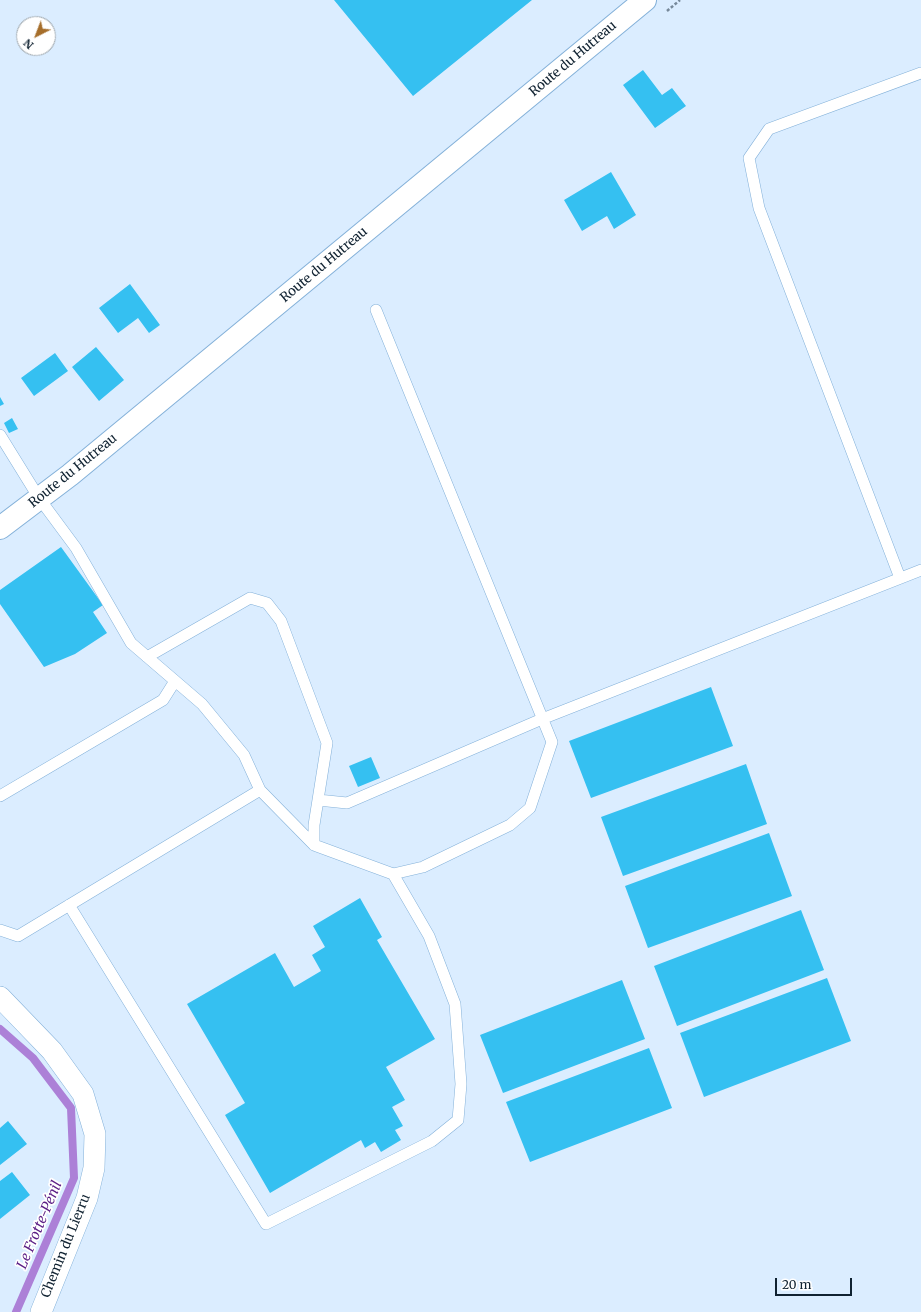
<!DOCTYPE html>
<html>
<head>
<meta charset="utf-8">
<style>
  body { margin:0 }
  #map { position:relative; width:921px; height:1312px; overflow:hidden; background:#dbedff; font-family:Merriweather,serif }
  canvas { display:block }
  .north { position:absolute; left:16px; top:16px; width:40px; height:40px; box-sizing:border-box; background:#fff; border:1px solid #9fa7ad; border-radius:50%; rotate:222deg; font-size:11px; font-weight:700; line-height:16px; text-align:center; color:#102231 }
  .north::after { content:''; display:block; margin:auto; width:14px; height:18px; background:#a66e2b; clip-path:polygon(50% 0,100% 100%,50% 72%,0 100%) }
  .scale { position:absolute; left:775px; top:1278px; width:77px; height:18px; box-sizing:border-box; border:2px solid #102231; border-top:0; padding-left:5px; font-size:12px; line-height:14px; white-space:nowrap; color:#102231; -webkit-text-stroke:3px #fff; paint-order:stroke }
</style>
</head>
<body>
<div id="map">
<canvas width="921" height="1312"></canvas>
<div class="north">N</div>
<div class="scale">20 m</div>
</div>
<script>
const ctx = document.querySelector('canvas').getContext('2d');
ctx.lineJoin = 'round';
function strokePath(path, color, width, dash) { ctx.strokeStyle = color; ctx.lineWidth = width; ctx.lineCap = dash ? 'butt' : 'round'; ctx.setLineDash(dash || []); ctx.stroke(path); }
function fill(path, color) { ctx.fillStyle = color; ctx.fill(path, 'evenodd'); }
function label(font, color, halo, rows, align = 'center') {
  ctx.font = font + ' Merriweather,serif'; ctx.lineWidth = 3.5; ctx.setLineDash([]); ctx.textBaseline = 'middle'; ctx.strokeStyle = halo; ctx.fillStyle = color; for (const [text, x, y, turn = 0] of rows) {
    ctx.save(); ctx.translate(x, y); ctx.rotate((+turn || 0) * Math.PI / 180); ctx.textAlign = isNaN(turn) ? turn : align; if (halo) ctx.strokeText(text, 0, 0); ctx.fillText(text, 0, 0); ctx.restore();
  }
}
strokePath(new Path2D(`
  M0,1029L33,1058L71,1108L74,1178L16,1312`), '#ac80d7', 8);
fill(new Path2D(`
  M334,0H532L413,96Z
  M643,70L662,95L672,88L686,106L655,128L623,85Z
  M611,172L636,215L614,229L607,216L582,231L564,200Z
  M130,284L160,325L149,333L138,318L118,333L99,308Z
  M96,347L124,380L99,401L72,367Z
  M55,353L68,371L34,396L21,378Z
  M0,397L4,404L0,406Z
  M12,418L18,429L9,433L4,423Z
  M61,547L103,605L93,612L107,633L75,654L44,667L0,604V590Z
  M711,687L733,746L591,798L569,741Z
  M371,757L380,778L358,787L349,766Z
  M746,764L767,824L623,876L601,817Z
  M769,833L792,896L648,948L625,886Z
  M360,898L382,937L377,940L435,1039L386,1067L405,1100L392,1107L403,1126L395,1130L401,1140L381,1152L375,1142L365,1148L361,1140L270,1193L225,1115L245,1103L187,1004L275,953L294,987L321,971L312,955L325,947L313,926Z
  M801,910L824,970L677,1026L654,966Z
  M827,978L851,1041L704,1097L680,1033Z
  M622,980L645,1039L503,1093L480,1035Z
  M649,1048L672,1108L530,1162L506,1102Z
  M8,1121L27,1144L0,1165V1128Z
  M12,1172L30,1195L0,1219V1181Z`), '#35c0f1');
const service = new Path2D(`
  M0,435L39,498L76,548L131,643L202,704L244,755L260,790L18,936L0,930
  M900,578L759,208L749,158L769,129L921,73
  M147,657L250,598L267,603L281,621L327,743L314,825V845
  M260,790L314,845L393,874L423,867L510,825L530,808L552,742L376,310
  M0,796L163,700L175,681
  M318,800L347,803L542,719L921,570
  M69,905L266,1224L432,1141L458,1120L461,1084L455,1004L429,936L393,874`);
const minor = new Path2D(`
  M0,997L52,1051L83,1094L95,1134L94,1168L87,1198L41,1312`);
const tertiary = new Path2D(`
  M0,528L70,475L645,0`);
strokePath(service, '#84b1d9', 12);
strokePath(minor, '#84b1d9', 22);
strokePath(tertiary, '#84b1d9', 24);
strokePath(new Path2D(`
  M667,11L680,0`), '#77899a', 2.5, [3, 2]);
strokePath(service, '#fff', 11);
strokePath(minor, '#fff', 21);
strokePath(tertiary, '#fff', 22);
label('13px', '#102231', '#fff', [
  ["Route du Hutreau",573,59,-40],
  ["Route du Hutreau",324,265,-40],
  ["Route du Hutreau",73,471,-39],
  ["Chemin du Lierru",66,1246,-68]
]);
label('italic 14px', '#5b1e85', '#fff', [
  ["Le Frotte-Pénil",40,1225,-67]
]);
</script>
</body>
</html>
